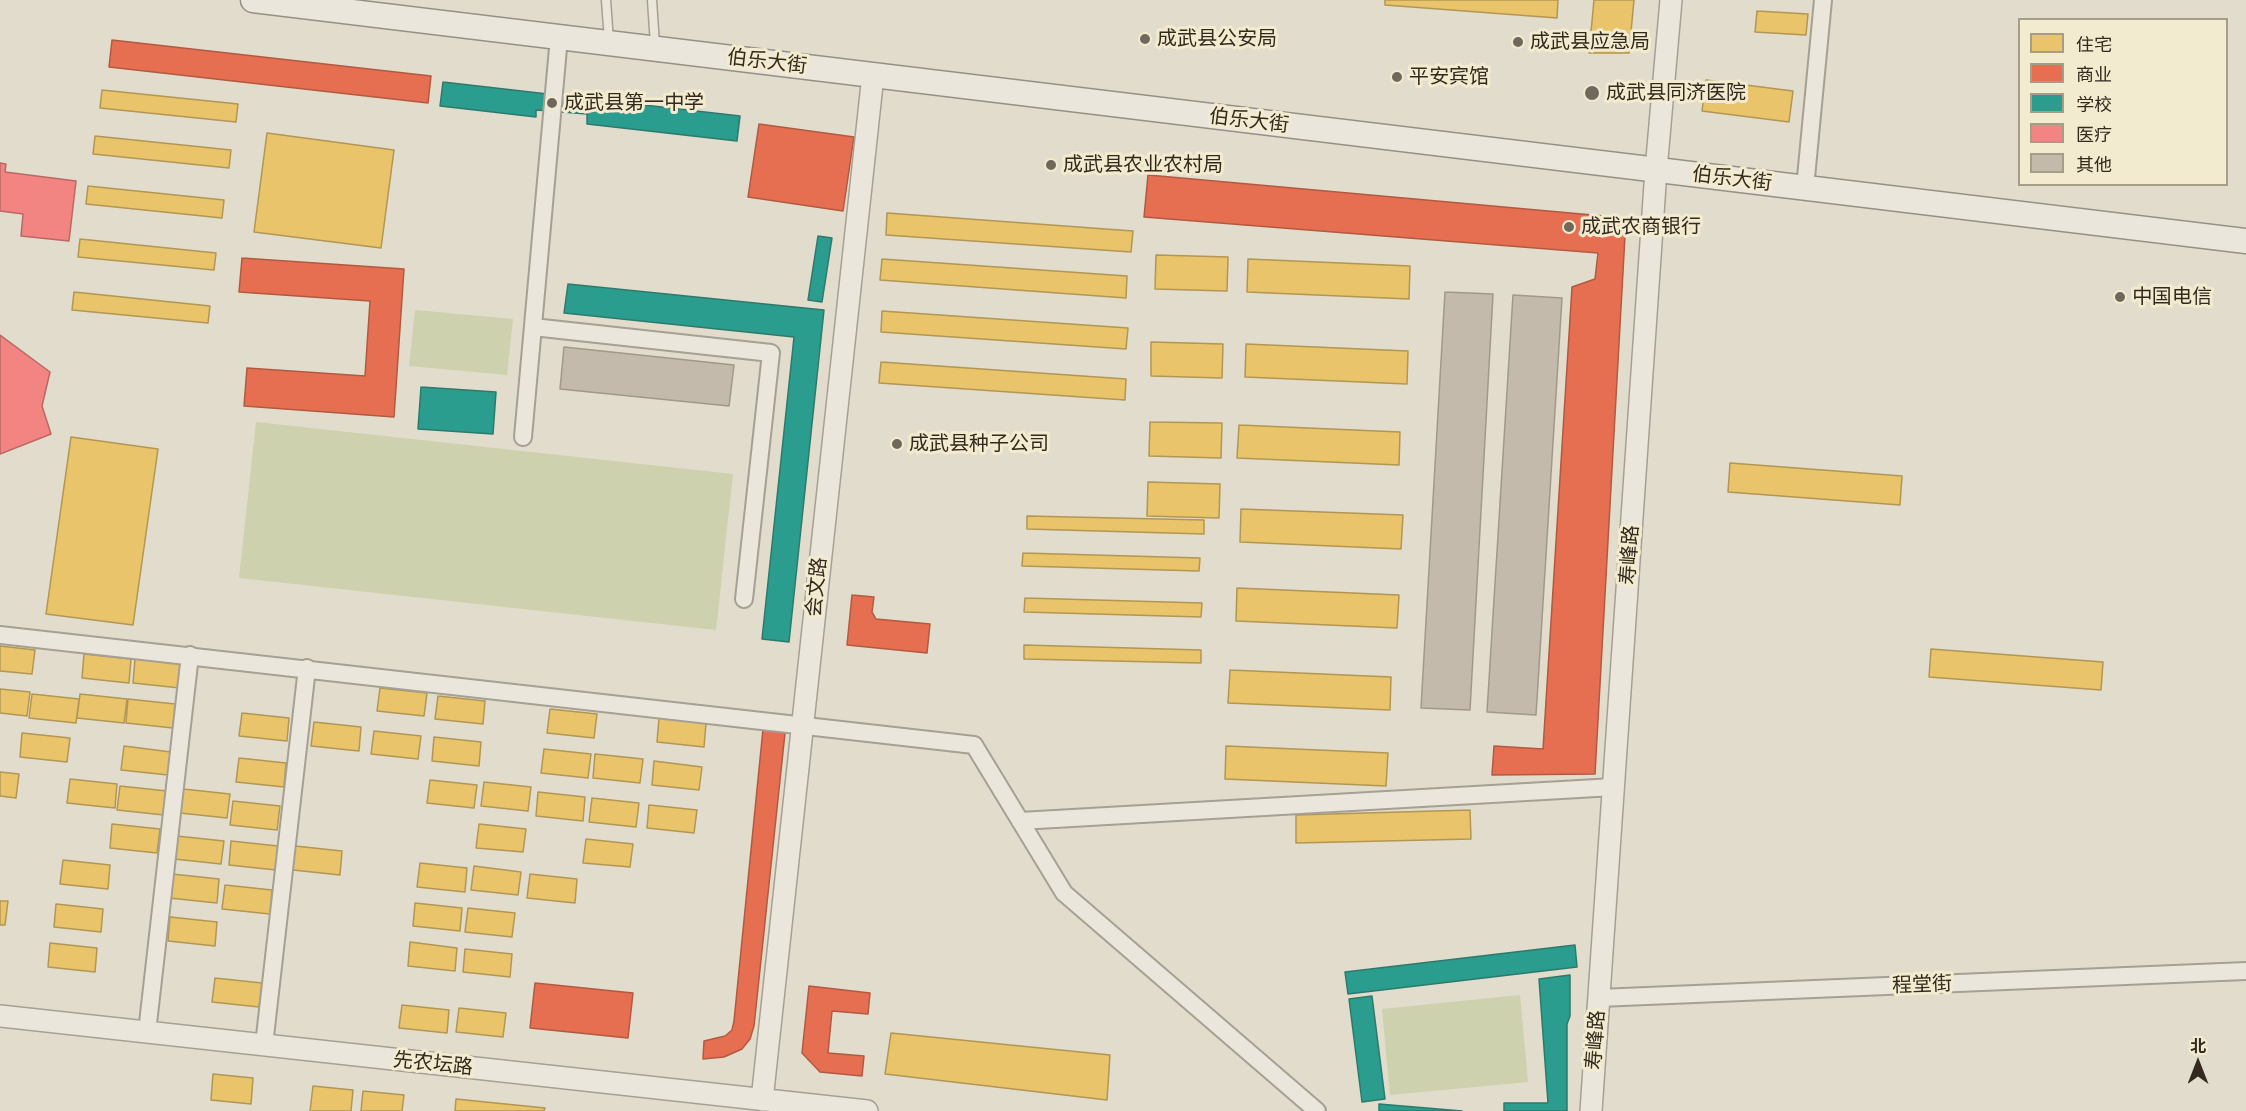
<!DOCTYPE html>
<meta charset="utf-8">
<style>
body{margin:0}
#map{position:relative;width:2246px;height:1111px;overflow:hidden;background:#e1dccb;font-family:Literata,"Noto Sans SC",serif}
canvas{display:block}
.legend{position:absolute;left:2018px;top:18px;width:210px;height:168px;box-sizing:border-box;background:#f3ebd0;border:2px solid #a69d88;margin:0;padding:8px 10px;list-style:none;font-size:18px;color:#33291d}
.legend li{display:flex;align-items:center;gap:12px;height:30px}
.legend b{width:30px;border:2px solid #a69d88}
.north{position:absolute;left:2168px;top:1033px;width:60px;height:60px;-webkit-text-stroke:4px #f3ebd0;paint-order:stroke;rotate:0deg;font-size:16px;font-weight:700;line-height:24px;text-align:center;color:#33291d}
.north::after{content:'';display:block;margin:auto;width:21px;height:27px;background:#33291d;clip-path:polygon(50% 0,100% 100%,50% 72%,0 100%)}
</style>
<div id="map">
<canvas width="2246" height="1111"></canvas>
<ul class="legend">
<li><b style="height:16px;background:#e9c46a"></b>住宅</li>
<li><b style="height:16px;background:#e76f51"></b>商业</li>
<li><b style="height:16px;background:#2a9d8f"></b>学校</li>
<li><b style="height:16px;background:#f28482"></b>医疗</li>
<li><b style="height:16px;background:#c4baac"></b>其他</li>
</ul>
<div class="north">北</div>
</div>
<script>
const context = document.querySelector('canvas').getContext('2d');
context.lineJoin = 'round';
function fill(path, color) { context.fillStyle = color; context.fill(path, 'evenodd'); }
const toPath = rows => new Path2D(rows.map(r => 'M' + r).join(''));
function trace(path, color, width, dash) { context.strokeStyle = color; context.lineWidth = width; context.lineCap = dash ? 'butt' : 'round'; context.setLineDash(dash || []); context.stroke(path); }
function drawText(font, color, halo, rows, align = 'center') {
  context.font = font + ' Literata,"Noto Sans SC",serif'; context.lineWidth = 6; context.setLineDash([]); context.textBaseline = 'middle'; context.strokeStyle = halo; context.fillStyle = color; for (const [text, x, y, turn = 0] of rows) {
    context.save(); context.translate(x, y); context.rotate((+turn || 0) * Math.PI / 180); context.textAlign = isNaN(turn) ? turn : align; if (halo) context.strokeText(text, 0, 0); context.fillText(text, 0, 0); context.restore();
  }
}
fill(toPath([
 [415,310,513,319,507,375,409,366],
 [256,422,733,474,716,630,239,578],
 [1520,995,1528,1082,1390,1095,1382,1009]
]), '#ced1ad');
const homes = toPath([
 [1385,0,1558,0,1557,18,1385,5,1385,0],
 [1594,0,1634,0,1629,53,1589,53,1594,0],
 [1757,11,1808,14,1806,35,1755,32,1757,11],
 [1706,80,1793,91,1789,122,1702,111,1706,80],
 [102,90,238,104,236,122,100,108,102,90],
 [267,133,394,150,381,248,254,232,267,133],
 [95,136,231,150,229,168,93,154,95,136],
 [88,186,224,200,222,218,86,204,88,186],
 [887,213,1133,231,1131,252,886,235,887,213],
 [80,239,216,253,214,270,78,257,80,239],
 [1156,255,1228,257,1227,291,1155,289,1156,255],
 [882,259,1127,276,1126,298,880,280,882,259],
 [1248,259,1410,266,1409,299,1247,292,1248,259],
 [74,292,210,306,208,323,72,310,74,292],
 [882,311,1128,328,1126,349,881,332,882,311],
 [1151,342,1223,344,1222,378,1151,376,1151,342],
 [1246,344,1408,351,1407,384,1245,377,1246,344],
 [881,362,1126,379,1125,400,879,383,881,362],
 [1150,422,1222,423,1221,458,1149,456,1150,422],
 [1239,425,1400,432,1399,465,1237,458,1239,425],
 [71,437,158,449,133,625,46,614,71,437],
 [1730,463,1902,476,1900,505,1728,492,1730,463],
 [1148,482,1220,484,1219,518,1147,516,1148,482],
 [1241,509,1403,515,1401,549,1240,542,1241,509],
 [1027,516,1204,520,1204,534,1027,529,1027,516],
 [1023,553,1200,558,1199,571,1022,566,1023,553],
 [1237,588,1399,595,1397,628,1236,621,1237,588],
 [1025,598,1202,603,1201,617,1024,612,1025,598],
 [1024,645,1201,650,1201,663,1024,659,1024,645],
 [0,646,35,650,32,674,0,671,0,646],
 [1931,649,2103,662,2101,690,1929,677,1931,649],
 [84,654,131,659,129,683,82,678,84,654],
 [135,659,182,664,180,688,133,683,135,659],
 [1230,670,1391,677,1390,710,1228,703,1230,670],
 [380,688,427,693,424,716,377,711,380,688],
 [0,689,30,692,27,716,0,713,0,689],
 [32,694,79,699,76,723,29,718,32,694],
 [80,694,127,699,124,723,77,718,80,694],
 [438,696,485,701,483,724,435,719,438,696],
 [128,699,175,704,173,728,126,723,128,699],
 [550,709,597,714,594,738,547,733,550,709],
 [242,713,289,718,287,741,239,736,242,713],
 [659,718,706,723,704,747,657,742,659,718],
 [314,722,361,727,359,751,311,746,314,722],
 [374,731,421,736,418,759,371,754,374,731],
 [22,733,70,738,67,762,20,757,22,733],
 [434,737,481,742,479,766,432,761,434,737],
 [124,746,171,752,168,775,121,770,124,746],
 [1226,746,1388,753,1386,786,1225,779,1226,746],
 [544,749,591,754,588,778,541,773,544,749],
 [595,754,643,759,640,783,593,778,595,754],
 [239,758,286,763,284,787,236,782,239,758],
 [654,761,702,767,699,790,652,785,654,761],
 [0,772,19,774,16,798,0,796,0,772],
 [70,779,117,784,115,808,67,803,70,779],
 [430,780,477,785,474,808,427,803,430,780],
 [484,782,531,787,528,811,481,806,484,782],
 [120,786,167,791,164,815,117,810,120,786],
 [183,789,230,794,227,818,180,813,183,789],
 [538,792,585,797,583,821,536,816,538,792],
 [592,798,639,803,636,827,589,822,592,798],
 [233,801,280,806,277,830,230,825,233,801],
 [649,805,697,810,694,833,647,828,649,805],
 [1470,810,1471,839,1296,843,1296,815,1470,810],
 [112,824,160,829,157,853,110,848,112,824],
 [479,824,526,829,523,852,476,848,479,824],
 [177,836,224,841,221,864,174,859,177,836],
 [586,839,633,844,630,867,583,863,586,839],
 [231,841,278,846,276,870,229,865,231,841],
 [295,846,342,851,340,875,293,870,295,846],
 [63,860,110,865,108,889,60,884,63,860],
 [420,863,467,868,465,892,417,887,420,863],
 [474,866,521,872,518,895,471,890,474,866],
 [172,874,219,879,217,903,169,898,172,874],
 [530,874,577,879,575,903,527,898,530,874],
 [225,885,272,890,270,914,222,909,225,885],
 [0,901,8,901,5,925,0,925,0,901],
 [415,903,462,908,460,931,413,926,415,903],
 [56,904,103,909,101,932,54,927,56,904],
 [468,908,515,913,512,937,465,932,468,908],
 [170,917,217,922,215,946,168,941,170,917],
 [410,942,457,948,455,971,408,966,410,942],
 [50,943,97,948,95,972,48,967,50,943],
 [465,949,512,954,510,977,463,972,465,949],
 [215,978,262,983,259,1007,212,1002,215,978],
 [402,1005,449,1010,447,1033,399,1028,402,1005],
 [459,1008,506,1013,503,1037,456,1032,459,1008],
 [891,1033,1110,1055,1107,1100,885,1074,891,1033],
 [213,1074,253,1078,251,1104,211,1100,213,1074],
 [313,1086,353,1090,351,1111,310,1111,313,1086],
 [363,1091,404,1095,402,1111,361,1111,363,1091],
 [456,1099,545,1108,544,1111,455,1111,456,1099]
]);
fill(homes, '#e9c46a');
trace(homes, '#b29653', 1.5);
const shops = toPath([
 [112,40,431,76,428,103,109,67,112,40],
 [759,124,854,137,843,211,748,197,759,124],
 [1148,175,1626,218,1595,774,1492,775,1494,746,1543,749,1572,287,1595,279,1598,253,1144,217,1148,175],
 [242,258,404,269,394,417,244,406,247,368,365,376,370,301,239,292,242,258],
 [852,595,874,597,872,612,876,619,930,624,927,653,847,645,852,595],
 [763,729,785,733,754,1026,750,1039,742,1049,724,1057,703,1059,704,1041,725,1036,732,1030,734,1021,763,729],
 [535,983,633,993,628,1038,530,1028,535,983],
 [809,986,870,993,868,1014,832,1011,828,1053,864,1056,862,1076,820,1072,802,1053,809,986]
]);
fill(shops, '#e76f51');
trace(shops, '#b15a41', 1.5);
const schools = toPath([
 [443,82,740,116,737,141,587,124,587,114,536,110,536,117,440,106,443,82],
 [818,236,832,238,822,302,808,300,818,236],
 [568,284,824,310,789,642,762,639,794,337,564,313,568,284],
 [421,387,496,392,493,434,418,429,421,387],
 [1575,945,1577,967,1348,994,1345,972,1575,945],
 [1570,975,1570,1016,1567,1024,1567,1111,1504,1111,1504,1103,1548,1103,1539,979,1570,975],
 [1372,996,1385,1099,1362,1102,1349,999,1372,996],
 [1379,1104,1462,1111,1379,1111,1379,1104]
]);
fill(schools, '#2a9d8f');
trace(schools, '#2d7a6d', 1.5);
const health = toPath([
 [0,163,6,164,5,172,76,181,69,241,21,236,23,214,0,211,0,163],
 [0,335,50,372,42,406,51,434,0,454,0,335]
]);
fill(health, '#f28482');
trace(health, '#b96964', 1.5);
const building = toPath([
 [1445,292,1493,294,1470,710,1421,708,1445,292],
 [1513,295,1562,298,1536,715,1487,712,1513,295],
 [564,347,734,365,729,406,560,389,564,347]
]);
fill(building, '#c4baac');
trace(building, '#a1988b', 1.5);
const service = toPath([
 [606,0,609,41],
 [652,0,655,45]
]);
const minor = toPath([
 [1805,188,1823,0],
 [533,327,771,353,744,599],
 [523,437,559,37],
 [0,635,974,745,1064,893,1317,1111],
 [1020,821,1614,787],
 [1599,998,2246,971],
 [147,1032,190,655],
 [264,1045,307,668]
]);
const tertiary = toPath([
 [0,1016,867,1111],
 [762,1100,873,75],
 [1591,1111,1656,170,1671,0]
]);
const secondary = toPath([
 [253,0,2246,241]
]);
trace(service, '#a6a094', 11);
trace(minor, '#a6a094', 20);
trace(tertiary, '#a6a094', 24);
trace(secondary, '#969084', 27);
trace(service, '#eae6db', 8);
trace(minor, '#eae6db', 16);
trace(tertiary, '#eae6db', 21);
trace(secondary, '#eae6db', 24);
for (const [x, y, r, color] of [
 [1145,39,6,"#70685a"],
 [1518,42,6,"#70685a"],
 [1397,77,6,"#70685a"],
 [1592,93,8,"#70685a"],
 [552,103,6,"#70685a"],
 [1051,165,6,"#70685a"],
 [1569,227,6,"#70685a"],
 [2120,297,6,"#70685a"],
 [897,444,6,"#70685a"]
]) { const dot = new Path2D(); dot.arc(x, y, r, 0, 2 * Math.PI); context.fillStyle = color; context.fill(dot); trace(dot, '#f3ebd0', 2); }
drawText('20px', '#33291d', '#f3ebd0', [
 ["成武县公安局",1157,39],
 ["成武县应急局",1530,42],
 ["平安宾馆",1409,77],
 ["成武县同济医院",1606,93],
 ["成武县第一中学",564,103],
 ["成武县农业农村局",1063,165],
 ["成武农商银行",1581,227],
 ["中国电信",2132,297],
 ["成武县种子公司",909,444]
], 'left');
drawText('20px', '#33291d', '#f3ebd0', [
 ["伯乐大街",767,62,7],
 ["伯乐大街",1249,121,7],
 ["伯乐大街",1732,179,7],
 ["寿峰路",1630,555,-86],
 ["会文路",817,587,-84],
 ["程堂街",1922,985,-2],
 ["寿峰路",1596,1040,-86],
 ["先农坛路",433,1064,6]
]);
</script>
